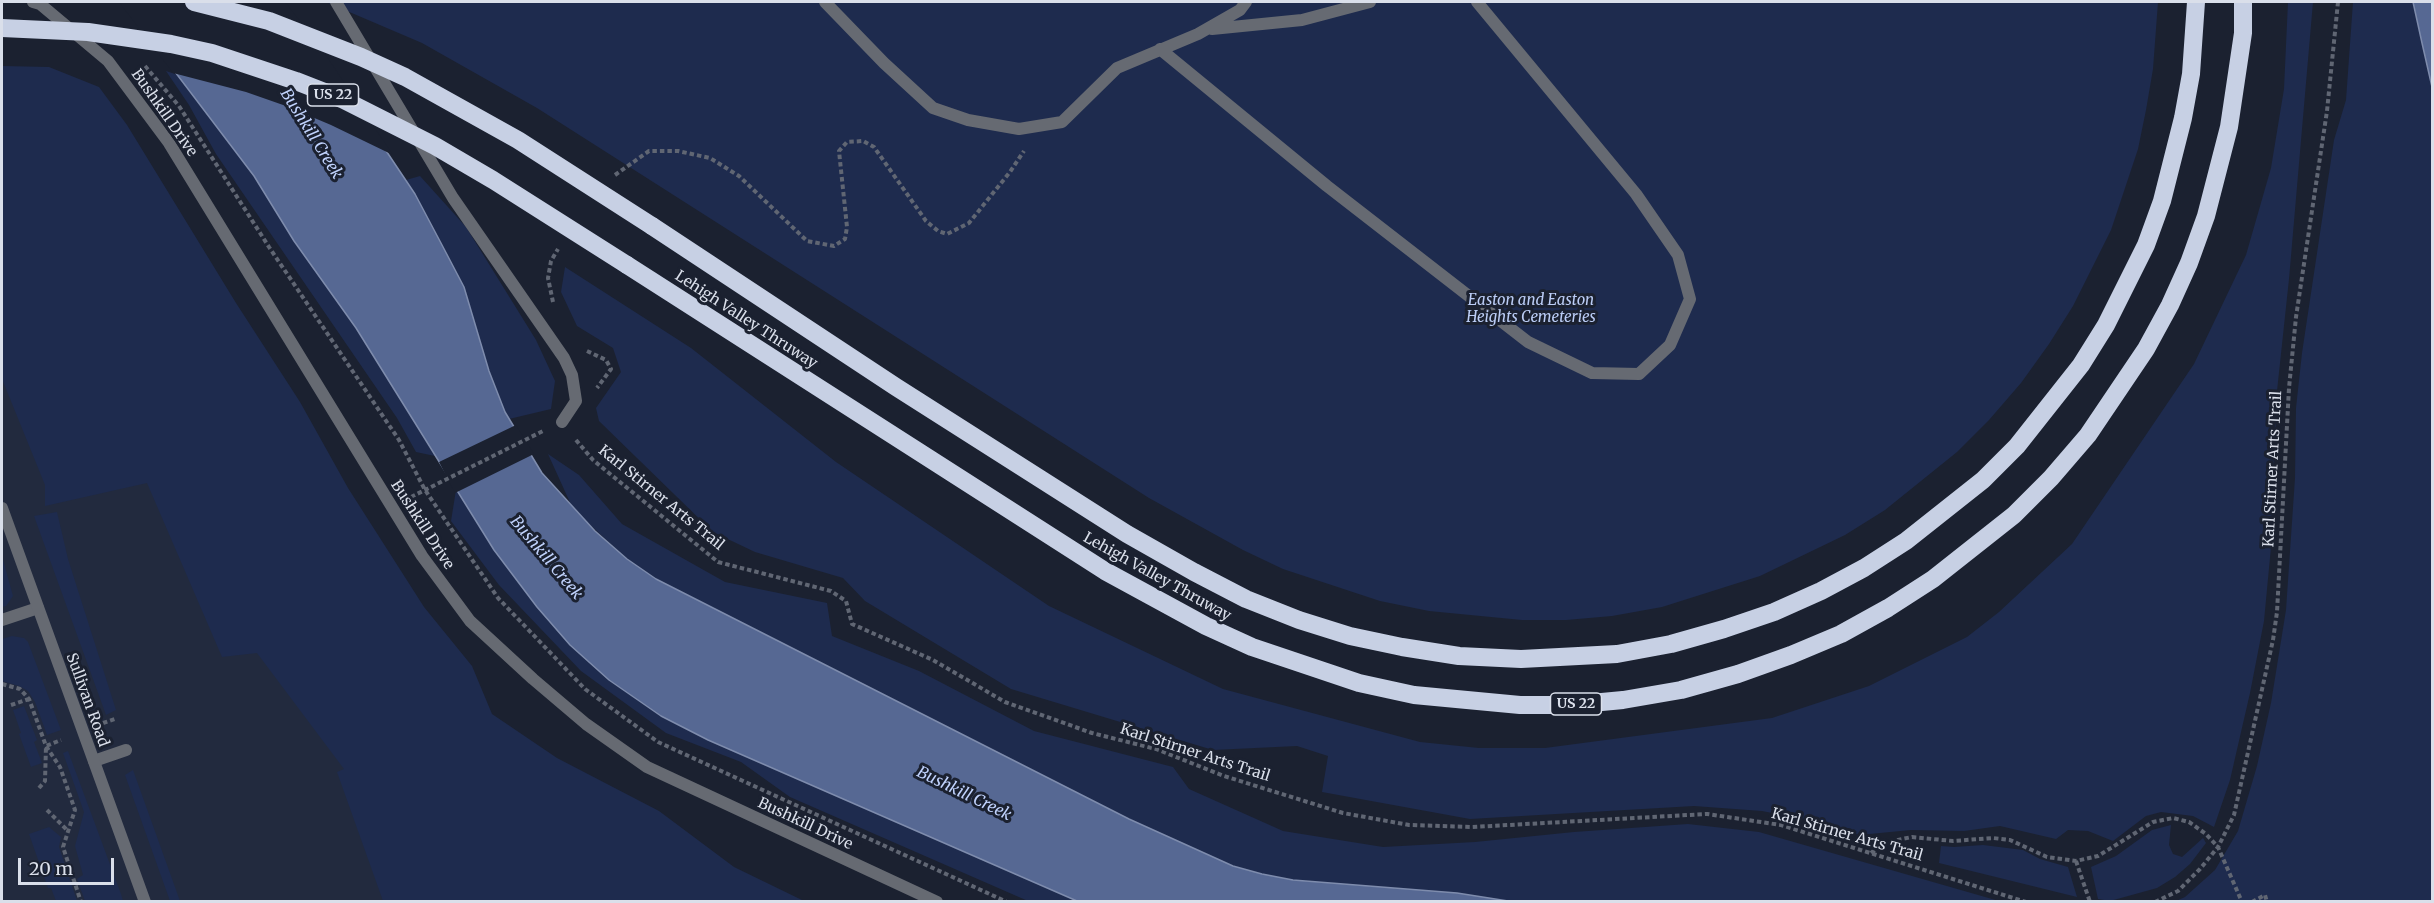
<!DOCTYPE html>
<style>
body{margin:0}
#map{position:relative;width:2434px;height:903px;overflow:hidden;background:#1b2130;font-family:Merriweather,serif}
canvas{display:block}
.frame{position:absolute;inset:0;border:3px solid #dadfea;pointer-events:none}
.scale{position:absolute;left:18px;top:858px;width:96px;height:27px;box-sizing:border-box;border:3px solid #dadfea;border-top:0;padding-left:8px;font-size:18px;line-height:21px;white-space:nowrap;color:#dadfea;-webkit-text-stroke:4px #1b2130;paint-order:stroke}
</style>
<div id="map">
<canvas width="2434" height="903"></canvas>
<div class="frame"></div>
<div class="scale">20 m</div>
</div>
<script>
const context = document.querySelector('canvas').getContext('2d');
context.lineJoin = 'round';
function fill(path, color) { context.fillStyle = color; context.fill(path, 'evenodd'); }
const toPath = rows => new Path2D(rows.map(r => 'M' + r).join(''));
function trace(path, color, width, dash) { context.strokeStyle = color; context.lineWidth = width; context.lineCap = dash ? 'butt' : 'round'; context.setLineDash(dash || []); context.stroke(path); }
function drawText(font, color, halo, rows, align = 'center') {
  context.font = font + ' Merriweather,serif'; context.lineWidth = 6; context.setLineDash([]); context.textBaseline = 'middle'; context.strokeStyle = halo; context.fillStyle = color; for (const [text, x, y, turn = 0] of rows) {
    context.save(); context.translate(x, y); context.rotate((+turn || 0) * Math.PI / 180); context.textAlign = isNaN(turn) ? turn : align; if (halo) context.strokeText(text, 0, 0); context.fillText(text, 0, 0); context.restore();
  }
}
fill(toPath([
 [2,82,483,732,751,901,2,902]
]), '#222a3e');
fill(toPath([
 [326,2,2158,2,2153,69,2146,110,2138,149,2111,230,2073,306,2049,344,2021,383,1989,420,1957,452,1885,510,1845,535,1760,576,1662,607,1612,616,1566,620,1522,620,1429,611,1380,601,1283,569,1243,550,1149,498,537,108,422,43],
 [2288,2,2313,2,2289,279,2277,391,2271,547,2264,621,2250,693,2230,780,2214,827,2193,816,2161,812,2146,816,2113,841,2088,831,2068,830,2056,839,2000,826,1964,831,1911,830,1859,835,1818,822,1762,811,1694,806,1470,819,1322,792,1328,756,1297,746,1213,750,1011,689,865,601,843,578,755,552,713,532,599,421,596,408,621,372,613,348,577,326,561,292,565,267,691,348,836,462,1049,606,1223,689,1420,742,1479,748,1545,748,1772,718,1869,686,1967,637,1999,612,2072,544,2194,364,2246,255,2271,168,2284,89],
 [2353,2,2413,2,2432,87,2432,901,2174,902,2185,897,2215,870,2238,831,2257,766,2271,703,2286,610,2295,478,2296,408,2302,353,2334,140,2346,100],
 [2,66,49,67,99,87,127,125,236,303,300,402,348,488,424,607,472,666,492,714,557,758,659,811,734,867,804,901,383,901,337,772,344,769,257,653,222,657,147,483,45,506,45,485,2,379],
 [166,71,178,75,254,176,294,241,356,328,435,456,416,452,397,418,216,154,189,105],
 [420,176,466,227,536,340,555,381,551,409,509,419,505,412,489,371,464,287,406,180],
 [548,454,579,475,622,524,725,582,827,603,832,636,919,671,1034,731,1173,767,1189,789,1283,831,1383,847,1475,842,1574,832,1688,824,1759,832,1999,901,1508,901,1457,893,1293,880,1262,874,1233,866,1129,819,656,579,627,559,573,509],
 [456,490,494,550,570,645,609,680,661,716,708,740,1077,901,1028,901,790,797,741,762,666,733,581,671,499,585,451,521],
 [57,512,68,559,116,710,106,715,34,516],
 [2,556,13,596,6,606,2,607],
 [12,636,24,638,28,642,61,730,47,735,35,702,28,691,19,686,2,681,2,639],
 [24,706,37,740,34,742,42,763,31,767,19,734,21,733,13,710],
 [68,751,121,894,123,901,85,901,77,879,83,875,75,846,84,812,63,753],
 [133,770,180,901,170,901,125,775],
 [2171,825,2169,845,2173,854,2182,857,2203,838,2206,843,2190,864,2175,877,2157,888,2110,901,2098,899,2091,867,2116,856,2152,830],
 [49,827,61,837,59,847,77,901,56,901,51,888,48,888,29,834],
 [1983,845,2023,850,2040,859,2068,867,2077,897,1939,863,1941,846,1954,847]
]), '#1e2b4e');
const water = toPath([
 [122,2,316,46,415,194,442,245,464,287,489,371,505,412,542,473,595,531,627,559,656,579,1129,819,1233,866,1262,874,1293,880,1457,893,1508,901,1077,901,708,740,661,716,609,680,570,645,537,607,494,550,356,328,294,241,254,176,122,2],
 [2413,2,2432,2,2432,87,2422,43,2413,2]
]);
fill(water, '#566893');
trace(water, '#7e8cad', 1.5);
fill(toPath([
 [119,2,285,2,319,45,393,155,331,125,286,106,246,92,173,73],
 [516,425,534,454,455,493,439,462]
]), '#1b2130');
trace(toPath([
 [145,66,179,106,269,247,399,440,425,490,498,598,585,689,658,742,1007,902],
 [615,175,649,151,678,151,710,158,739,176,807,241,834,246,845,239,847,227,839,151,847,142,863,141,874,147,926,221,938,231,947,234,969,223,1010,172,1024,151],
 [553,302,548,278,551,261,558,249],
 [587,351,606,360,611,369,597,388],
 [576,440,593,460,718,562,831,591,846,601,852,624,933,660,1005,702,1092,733,1156,749,1224,776,1343,813,1409,825,1472,827,1707,814,1781,825,2026,902],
 [411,497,543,431],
 [2,684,20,689,29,699,46,746,60,767,75,810,63,847,81,902],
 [11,705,29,699],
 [103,723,115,719],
 [39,788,45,781,46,746,61,740],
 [47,810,68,831],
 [1871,853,1883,843,1912,837,1953,841,1993,838,2010,840,2047,857,2076,861,2098,856,2153,822,2173,818,2189,822,2206,834,2218,847,2242,902],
 [2076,861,2090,902],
 [2155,902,2178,891,2200,869,2218,847,2234,815,2273,640,2277,612,2289,388,2296,317,2327,111,2338,2],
 [2252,902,2265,895,2267,902]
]), '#606673', 4, [4.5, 3]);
trace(toPath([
 [336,2,453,198,564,358,572,375,576,401,562,422],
 [825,2,884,63,933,108,968,120,1019,129,1062,122,1117,68,1198,34,1240,10,1246,2],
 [1212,29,1302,20,1370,2],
 [1160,49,1327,186,1528,342,1592,373,1639,374,1670,345,1690,299,1678,255,1636,194,1477,2],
 [2,620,38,608],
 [94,761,126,750]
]), '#666a72', 12);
trace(toPath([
 [2,508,145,902]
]), '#666a72', 12);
trace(toPath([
 [33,2,40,4,108,61,169,143,422,556,470,621,533,679,586,724,647,767,937,902]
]), '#666a72', 12);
trace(toPath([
 [652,226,896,387,1127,534,1194,572,1246,599,1299,620,1350,636,1402,647,1459,656,1521,659,1617,654,1671,644,1724,629,1774,612,1821,591,1864,568,1906,541,1983,480,2017,446,2081,365,2106,325,2146,245,2162,201,2183,118,2191,74,2196,2],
 [627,265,1105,571,1206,626,1252,647,1359,683,1414,695,1520,705,1570,705,1623,700,1681,690,1738,674,1791,655,1841,634,1888,608,1933,579,2014,515,2051,478,2088,435,2146,349,2170,305,2189,263,2206,216,2229,127,2243,33,2243,2]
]), '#c7d0e4', 18);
trace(toPath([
 [194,2,269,21,361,57,405,77,518,140,652,226],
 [2,28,88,32,171,44,212,53,296,81,342,99,435,146,493,180,627,265]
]), '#c7d0e4', 18);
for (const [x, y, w] of [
 [333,95,51],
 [1576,704,51]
]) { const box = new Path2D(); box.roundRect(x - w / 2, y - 11, w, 22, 4.5); context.fillStyle = '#1b2130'; context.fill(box); trace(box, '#dadfea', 1.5); }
drawText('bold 14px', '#dadfea', null, [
 ["US 22",333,95],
 ["US 22",1576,704]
]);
drawText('15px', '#dadfea', '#1b2130', [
 ["Bushkill Drive",164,113,55],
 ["Lehigh Valley Thruway",746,320,33],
 ["Karl Stirner Arts Trail",2273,469,-87],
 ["Karl Stirner Arts Trail",661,498,39],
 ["Bushkill Drive",422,525,57],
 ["Lehigh Valley Thruway",1157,577,29],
 ["Sullivan Road",87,700,70],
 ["Karl Stirner Arts Trail",1195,753,18],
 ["Bushkill Drive",805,824,25],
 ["Karl Stirner Arts Trail",1847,835,16]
]);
drawText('italic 15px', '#bbcdf6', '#1b2130', [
 ["Easton and Easton",1531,301],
 ["Heights Cemeteries",1531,318]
]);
drawText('italic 16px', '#c0d2fc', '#1b2130', [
 ["Bushkill Creek",311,134,58],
 ["Bushkill Creek",546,558,50],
 ["Bushkill Creek",964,794,26]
]);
</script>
